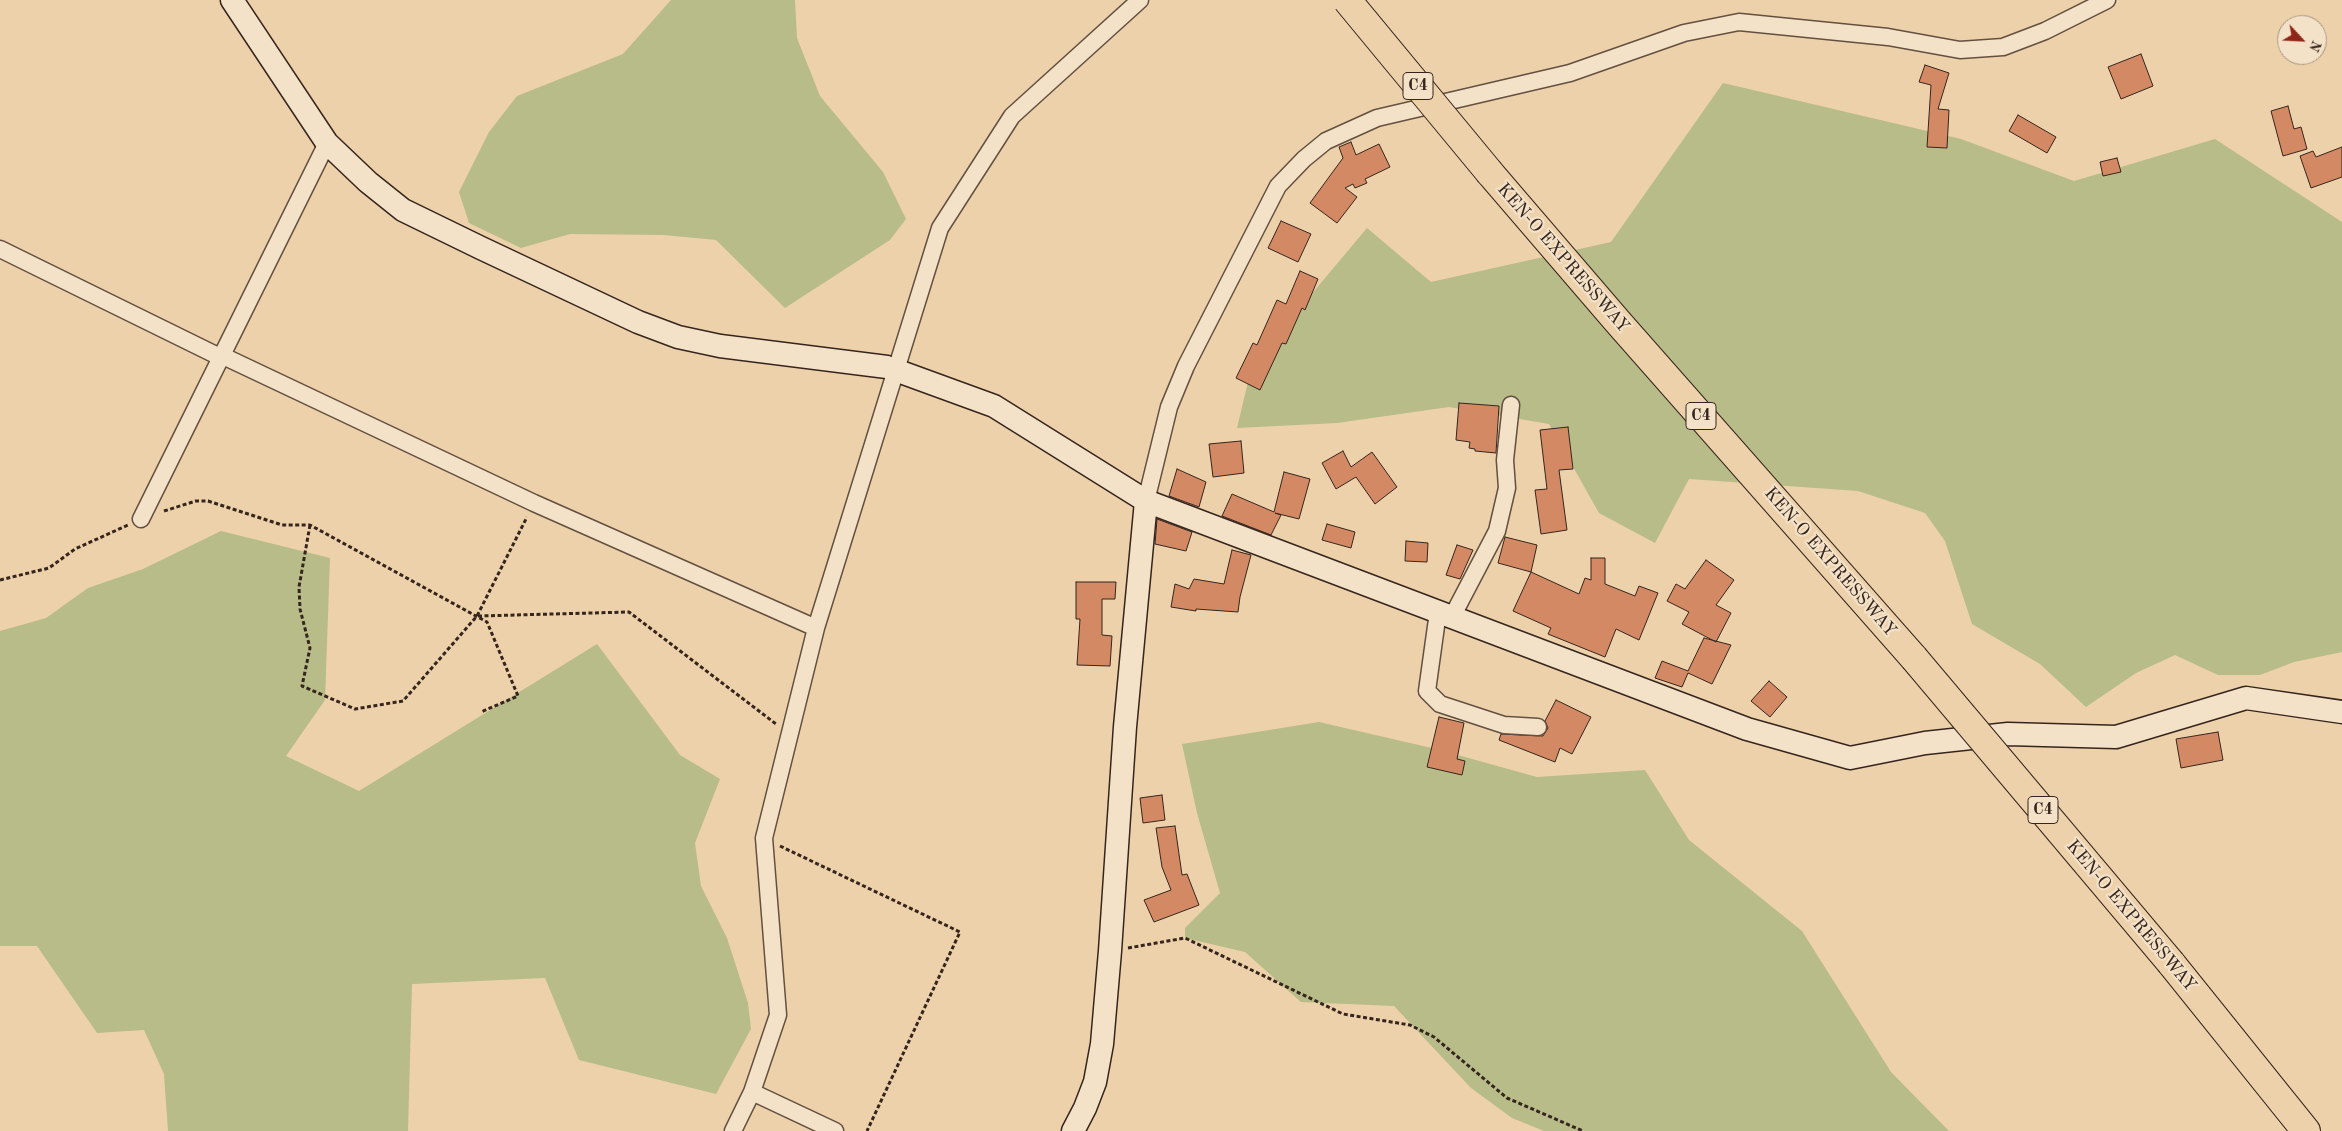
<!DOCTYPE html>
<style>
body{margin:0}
#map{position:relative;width:2342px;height:1131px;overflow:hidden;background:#edd1aa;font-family:"Old Standard TT",serif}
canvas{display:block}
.north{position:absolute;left:2277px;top:15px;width:50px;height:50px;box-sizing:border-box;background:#f3e1c8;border:1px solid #a79684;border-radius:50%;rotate:115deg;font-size:14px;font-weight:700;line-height:20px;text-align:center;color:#35251d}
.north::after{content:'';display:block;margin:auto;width:18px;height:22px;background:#8f2418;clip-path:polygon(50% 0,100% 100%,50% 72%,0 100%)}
</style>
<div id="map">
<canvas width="2342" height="1131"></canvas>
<div class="north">N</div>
</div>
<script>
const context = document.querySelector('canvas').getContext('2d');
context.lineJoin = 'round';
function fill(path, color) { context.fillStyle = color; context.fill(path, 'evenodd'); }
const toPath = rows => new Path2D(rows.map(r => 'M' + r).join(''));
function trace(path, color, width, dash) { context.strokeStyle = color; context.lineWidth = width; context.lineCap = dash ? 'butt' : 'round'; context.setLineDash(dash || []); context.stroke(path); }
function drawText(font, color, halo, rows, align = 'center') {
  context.font = font + ' "Old Standard TT",serif'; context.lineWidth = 4.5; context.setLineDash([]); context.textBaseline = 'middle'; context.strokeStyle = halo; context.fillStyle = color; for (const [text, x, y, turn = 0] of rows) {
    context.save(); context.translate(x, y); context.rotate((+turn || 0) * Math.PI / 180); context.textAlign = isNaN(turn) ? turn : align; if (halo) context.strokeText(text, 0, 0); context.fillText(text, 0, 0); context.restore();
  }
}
fill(toPath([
 [671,0,795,0,797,38,820,96,883,172,906,219,890,240,785,308,716,240,664,235,570,234,521,248,469,223,459,192,489,132,517,96,623,54],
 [1723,83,1961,139,2074,181,2215,139,2342,222,2342,652,2294,662,2260,675,2218,675,2175,655,2136,673,2086,707,2040,664,1972,624,1945,541,1925,513,1858,491,1689,479,1655,543,1599,513,1549,424,1449,407,1337,423,1237,428,1252,365,1367,228,1431,282,1611,242],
 [221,531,330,558,325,700,286,756,359,791,597,644,680,755,720,779,695,843,701,886,727,938,748,1003,751,1029,716,1094,579,1060,545,978,412,984,408,1131,168,1131,164,1074,144,1030,97,1033,37,946,0,946,0,631,46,618,88,588,143,569],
 [1319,722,1436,749,1537,777,1645,770,1689,840,1802,931,1891,1072,1949,1131,1544,1131,1512,1118,1471,1088,1394,1006,1301,1002,1245,952,1185,938,1185,928,1220,893,1197,813,1182,744]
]), '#b7bc89');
const building = toPath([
 [2141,54,2153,86,2121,99,2108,67,2141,54],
 [1925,65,1949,73,1938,109,1949,110,1947,148,1927,147,1931,85,1919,82,1925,65],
 [2288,106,2294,129,2301,127,2307,149,2283,156,2271,111,2288,106],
 [2018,115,2056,137,2047,153,2009,131,2018,115],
 [1351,142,1356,155,1379,144,1390,167,1365,179,1367,183,1355,188,1353,184,1345,188,1357,197,1337,223,1310,203,1343,158,1339,147,1351,142],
 [2342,147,2342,177,2311,188,2300,156,2313,151,2316,157,2342,147],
 [2117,158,2121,172,2103,176,2100,162,2117,158],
 [1281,221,1311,234,1298,262,1268,248,1281,221],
 [1300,271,1318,279,1305,310,1302,308,1286,344,1282,343,1260,390,1236,378,1253,343,1257,345,1277,300,1286,304,1300,271],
 [1459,403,1499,406,1496,453,1475,451,1475,449,1469,448,1470,442,1456,440,1459,403],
 [1568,427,1573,469,1559,470,1567,530,1541,534,1535,490,1547,489,1540,430,1568,427],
 [1241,441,1244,473,1213,477,1209,444,1241,441],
 [1343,451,1351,467,1372,452,1397,487,1375,504,1356,477,1336,489,1322,463,1343,451],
 [1177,469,1206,482,1199,507,1169,496,1177,469],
 [1284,472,1310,479,1299,519,1275,513,1281,515,1271,535,1222,516,1232,494,1274,512,1284,472],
 [1157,519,1192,532,1186,551,1155,544,1157,519],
 [1327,524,1355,532,1351,548,1322,540,1327,524],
 [1505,537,1537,545,1531,572,1498,563,1505,537],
 [1406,541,1428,543,1427,562,1405,561,1406,541],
 [1457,545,1473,550,1460,579,1446,575,1457,545],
 [1232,550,1251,555,1240,597,1238,612,1196,609,1196,611,1171,607,1175,584,1189,589,1194,579,1224,584,1232,550],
 [1591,558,1605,558,1605,584,1635,596,1639,586,1658,593,1639,640,1616,629,1605,657,1548,634,1551,628,1513,611,1531,572,1579,594,1585,578,1591,580,1591,558],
 [1706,560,1734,580,1716,605,1731,613,1716,642,1682,624,1689,612,1667,601,1676,584,1685,589,1706,560],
 [1076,582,1116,582,1115,599,1102,599,1102,635,1112,636,1110,666,1077,665,1080,619,1076,619,1076,582],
 [1704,638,1731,645,1712,684,1688,673,1682,687,1655,678,1662,661,1688,671,1704,638],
 [1769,681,1787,697,1770,717,1751,701,1769,681],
 [1556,700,1591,717,1572,754,1560,748,1555,762,1499,740,1501,734,1543,736,1548,728,1545,721,1556,700],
 [1439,717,1464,723,1457,759,1465,761,1462,775,1427,767,1439,717],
 [2218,732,2223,760,2181,768,2176,739,2218,732],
 [1162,795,1165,820,1143,823,1140,798,1162,795],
 [1175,826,1182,875,1187,874,1199,905,1154,922,1144,900,1171,890,1162,867,1156,828,1175,826]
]);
fill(building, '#d48965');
trace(building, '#35251d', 1);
const street = toPath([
 [0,249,222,358],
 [223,356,534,503,816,628],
 [1146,501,1169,407,1186,366,1278,186,1304,159,1326,141,1377,118,1570,73,1684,33,1739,22,1888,37,1960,50,2003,47,2045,31,2107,0],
 [141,519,327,143],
 [1438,612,1427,691,1440,704,1504,725,1538,727],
 [1452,617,1497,531,1507,488,1505,460,1511,405],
 [752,1092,835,1131],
 [733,1131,752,1092,778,1015,764,838,816,628,940,228,1012,116,1140,0]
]);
const secondary = toPath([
 [232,0,327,143,368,182,403,210,481,248,638,322,678,337,720,346,887,367,994,406,1146,501,1747,729,1850,758,1925,743,2008,734,2116,737,2246,698,2342,712],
 [1073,1131,1085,1108,1095,1082,1102,1044,1110,951,1125,727,1146,501]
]);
const highway = toPath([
 [1490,173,1618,322,1914,658],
 [2171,963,2306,1131]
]);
trace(street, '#635040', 19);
trace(secondary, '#35251d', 25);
trace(highway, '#35251d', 30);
trace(toPath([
 [164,511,196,501,208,501,282,525,310,525,487,622,518,696,481,712],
 [310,525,299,587,300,609,310,648,302,686,355,709,403,701,477,616,527,517],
 [0,580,49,568,75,549,128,525],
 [478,616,629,612,776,724],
 [780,846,960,932,867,1131],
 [1128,948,1185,938,1343,1014,1410,1025,1434,1037,1507,1098,1583,1131]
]), '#35251d', 3, [4, 2.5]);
trace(street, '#f3e1c8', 16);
trace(secondary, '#f3e1c8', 22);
trace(highway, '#edd1aa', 28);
const highwayBridge = toPath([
 [1347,0,1490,173],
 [1914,658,2171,963]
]);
trace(highwayBridge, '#35251d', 30, []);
trace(highwayBridge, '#edd1aa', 28);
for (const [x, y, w] of [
 [1418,86,30],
 [1701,416,30],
 [2043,810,30]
]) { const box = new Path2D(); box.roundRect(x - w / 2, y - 13.5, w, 27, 4); context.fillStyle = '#f3e1c8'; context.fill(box); trace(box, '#35251d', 1); }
drawText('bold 16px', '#35251d', null, [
 ["C4",1418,86],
 ["C4",1701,416],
 ["C4",2043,810]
]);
drawText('18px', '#35251d', '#f3e1c8', [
 ["KEN-O EXPRESSWAY",1563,258,49],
 ["KEN-O EXPRESSWAY",1830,562,49],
 ["KEN-O EXPRESSWAY",2131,916,50]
]);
</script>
